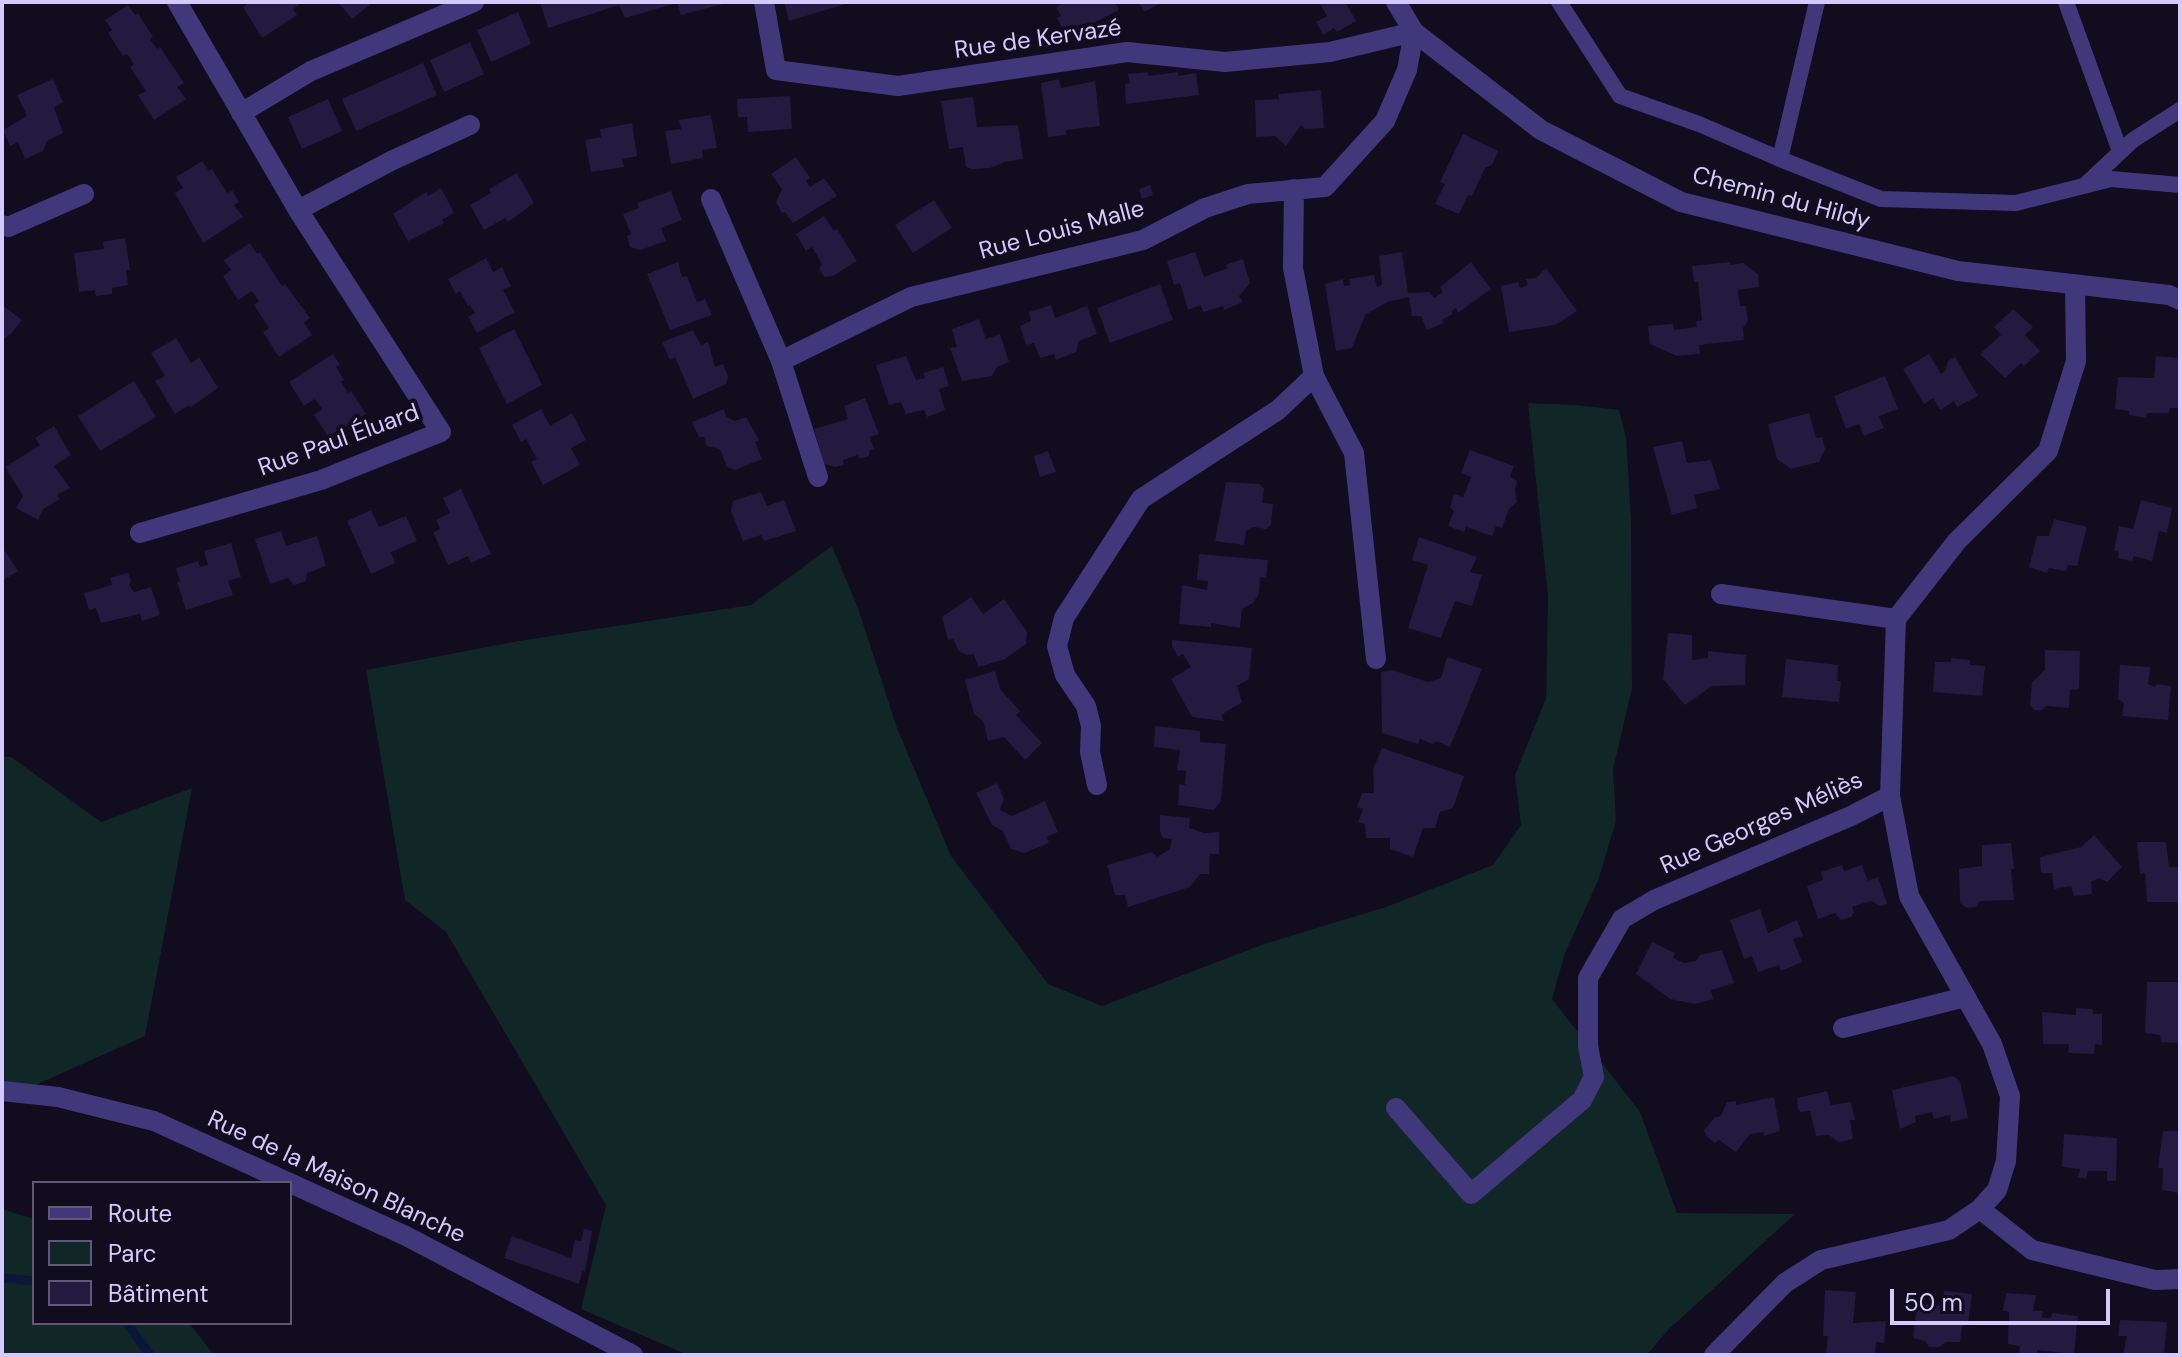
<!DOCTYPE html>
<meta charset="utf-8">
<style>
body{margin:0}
#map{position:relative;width:2182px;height:1357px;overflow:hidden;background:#110c1e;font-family:"DM Sans",sans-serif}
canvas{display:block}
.frame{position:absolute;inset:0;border:4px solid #d5cafe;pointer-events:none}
.legend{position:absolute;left:32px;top:1181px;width:260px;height:144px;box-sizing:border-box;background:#110c1e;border:2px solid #5f5878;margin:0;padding:10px 14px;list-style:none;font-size:24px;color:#d5cafe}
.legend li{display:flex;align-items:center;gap:16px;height:40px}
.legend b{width:40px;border:2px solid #5f5878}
.scale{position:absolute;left:1890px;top:1289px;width:220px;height:36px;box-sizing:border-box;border:4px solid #d5cafe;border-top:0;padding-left:10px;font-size:24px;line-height:28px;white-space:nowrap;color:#d5cafe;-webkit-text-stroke:6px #110c1e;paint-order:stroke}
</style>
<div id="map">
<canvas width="2182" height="1357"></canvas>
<div class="frame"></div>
<ul class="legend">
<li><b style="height:10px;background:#41387c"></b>Route</li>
<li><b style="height:22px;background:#102627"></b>Parc</li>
<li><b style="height:22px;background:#24193e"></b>Bâtiment</li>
</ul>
<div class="scale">50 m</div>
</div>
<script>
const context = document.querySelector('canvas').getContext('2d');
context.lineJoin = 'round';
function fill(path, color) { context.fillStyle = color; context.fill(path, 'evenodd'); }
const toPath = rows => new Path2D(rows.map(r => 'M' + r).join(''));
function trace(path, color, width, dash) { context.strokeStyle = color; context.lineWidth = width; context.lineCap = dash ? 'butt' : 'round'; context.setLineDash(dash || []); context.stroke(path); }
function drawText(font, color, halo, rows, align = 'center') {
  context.font = font + ' "DM Sans",sans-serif'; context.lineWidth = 8; context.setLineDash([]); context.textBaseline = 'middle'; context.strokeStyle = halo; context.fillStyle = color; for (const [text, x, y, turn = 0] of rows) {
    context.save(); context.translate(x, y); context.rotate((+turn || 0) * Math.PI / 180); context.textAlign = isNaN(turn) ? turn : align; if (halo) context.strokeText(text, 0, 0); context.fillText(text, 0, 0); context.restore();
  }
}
fill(toPath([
 [1528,403,1576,405,1619,410,1626,437,1631,518,1632,689,1613,769,1616,821,1598,881,1565,953,1552,999,1640,1112,1677,1213,1795,1214,1667,1331,1647,1355,688,1355,581,1309,606,1205,446,932,405,900,366,670,519,641,751,605,832,546,858,608,897,728,951,856,1048,984,1102,1006,1264,944,1386,907,1493,865,1521,825,1515,775,1546,698,1548,596],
 [2,757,11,757,101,822,192,788,145,1036,2,1100],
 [2,1209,34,1219,34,1323,189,1323,214,1355,2,1355]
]), '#102627');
trace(toPath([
 [2,1278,34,1281],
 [127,1323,150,1355]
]), '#0a1739', 9);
fill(toPath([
 [251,2,303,2,293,9,297,15,262,38,243,7],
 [338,2,373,2,352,19],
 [540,2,727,2,727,3,681,15,677,3,625,18,619,5,548,28],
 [784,2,848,2,849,3,789,21],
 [1065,2,1115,2,1119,10,1084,28,1065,33,1057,18,1061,16,1056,7],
 [1139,2,1163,2,1144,12],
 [1319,2,1345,2,1356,21,1337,32,1334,28,1323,35,1316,22,1327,16],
 [128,5,135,15,138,13,153,37,150,39,157,49,160,47,184,83,177,87,186,99,154,120,138,95,146,91,130,67,134,64,127,54,123,56,108,33,112,30,105,20],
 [518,12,531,44,491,62,477,30],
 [470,42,484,74,444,92,430,60],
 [423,63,437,95,356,131,342,99],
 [1148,72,1148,76,1178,72,1178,76,1196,73,1199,95,1126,104,1125,84,1130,83,1128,74],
 [53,79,63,102,54,107,63,133,47,141,43,151,25,159,18,142,10,146,3,130,27,116,17,95],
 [1059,79,1061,88,1095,81,1100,126,1066,130,1066,135,1048,137,1041,83],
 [1321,90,1324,128,1305,129,1301,125,1286,146,1275,136,1256,137,1255,100,1279,99,1278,94],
 [790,96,792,129,748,132,747,117,738,117,737,99],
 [973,97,977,127,1018,125,1023,159,1005,162,990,168,972,169,966,167,963,147,949,149,941,101],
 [328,99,342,131,302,149,288,117],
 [711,115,717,148,702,150,703,158,671,164,665,131,681,129,679,120],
 [632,123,637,156,622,159,624,167,591,172,585,140,601,137,600,129],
 [1463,134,1498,151,1492,165,1485,168,1472,196,1468,195,1459,214,1435,204,1445,184,1440,182],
 [796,157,810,178,806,181,810,187,824,178,837,196,793,223,785,212,782,213,776,202,782,189,771,174],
 [202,161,209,171,212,169,227,193,232,190,239,202,234,205,243,217,203,243,175,193,183,188,176,177],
 [517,173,534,203,508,222,505,218,484,230,470,205,491,193,489,189],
 [1150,185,1153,195,1142,199,1139,189],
 [441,188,454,213,442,220,444,223,408,241,393,214,426,192,428,196],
 [671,191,682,220,661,228,666,241,640,250,630,247,627,236,631,234,623,214,639,208,637,203],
 [934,200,952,228,913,253,895,225],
 [824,216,834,231,837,229,857,261,833,276,824,277,819,268,822,264,812,247,806,251,796,234],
 [125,238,130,270,126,270,128,285,112,288,112,294,96,296,95,290,79,292,74,253,104,249,103,242],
 [250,243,257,254,260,252,282,286,285,284,310,318,304,323,312,335,279,357,263,332,269,328,254,305,259,301,252,291,238,300,223,276,231,270,224,260],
 [1195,252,1204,277,1228,268,1225,265,1243,259,1250,283,1239,296,1243,302,1224,310,1223,306,1203,312,1201,305,1188,310,1180,283,1174,285,1167,261],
 [1402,252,1408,293,1430,292,1434,298,1443,292,1440,287,1471,262,1491,289,1458,313,1456,308,1451,311,1453,314,1442,320,1444,323,1427,330,1421,316,1412,316,1409,297,1387,302,1365,315,1352,348,1336,351,1325,284,1343,279,1344,286,1350,285,1349,279,1374,275,1377,287,1382,285,1379,256],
 [486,258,493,272,502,267,511,286,503,290,515,312,477,333,468,317,475,313,470,305,468,306,460,291,456,294,448,279],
 [678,262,682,277,687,276,697,302,705,299,712,315,670,330,647,274],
 [1730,262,1730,265,1743,263,1758,274,1759,287,1738,290,1740,306,1746,306,1748,321,1743,328,1744,340,1699,345,1700,354,1677,356,1650,344,1648,326,1673,324,1674,330,1697,327,1696,321,1702,320,1698,282,1694,282,1692,266],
 [1546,268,1577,311,1555,325,1509,332,1501,286,1518,282,1520,288,1528,285,1526,279,1536,278],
 [1160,284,1173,320,1110,343,1097,308],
 [2,305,22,320,11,334,2,340],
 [1051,305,1055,318,1087,306,1097,334,1079,341,1076,352,1056,360,1054,354,1040,358,1034,343,1026,345,1020,326,1031,321,1029,312],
 [2013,309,2033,327,2025,335,2040,351,2024,366,2021,363,2005,378,1980,354,2001,335,1994,327],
 [979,319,986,339,1000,334,1009,362,997,367,992,376,962,381,950,348,957,347,952,329],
 [514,329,542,385,507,404,479,348],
 [693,330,701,345,708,342,715,367,723,364,728,377,726,384,693,399,675,357,670,360,662,342],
 [176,338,191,363,199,357,218,388,190,408,189,405,175,414,155,381,165,376,151,353],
 [333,354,340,365,336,367,344,380,341,382,348,393,351,391,366,414,329,438,314,415,322,409,315,399,304,406,289,382],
 [1929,354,1941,374,1945,371,1948,361,1955,357,1978,396,1957,407,1954,401,1940,410,1933,398,1924,404,1903,369],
 [906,356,916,380,925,378,923,373,943,367,949,386,939,389,945,410,927,417,924,410,906,414,901,402,889,405,876,365],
 [2156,356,2180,358,2180,408,2170,408,2169,413,2147,413,2146,418,2129,415,2129,411,2115,409,2118,377,2154,378],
 [1885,376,1898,409,1879,416,1884,428,1864,436,1859,424,1846,429,1834,396],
 [134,381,156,417,100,451,78,416],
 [865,398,879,434,870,437,874,449,870,450,869,456,859,459,858,455,843,460,844,465,835,467,824,464,814,429,848,419,844,406],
 [541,409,550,426,572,413,586,440,571,448,580,465,543,485,531,462,537,459,526,439,521,442,512,425],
 [724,409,726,417,735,421,746,417,759,440,755,442,762,459,735,470,727,467,720,449,707,446,704,437,699,437,692,422],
 [1809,413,1816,438,1822,437,1825,449,1819,462,1791,469,1777,459,1768,424],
 [54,426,71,455,54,466,70,488,57,495,60,499,43,509,38,520,16,508,23,496,5,467,40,445,35,438],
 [1682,441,1687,463,1711,460,1720,489,1694,495,1697,508,1672,515,1653,447],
 [1470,450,1514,466,1510,477,1517,481,1515,490,1517,502,1509,509,1502,528,1496,526,1492,536,1466,527,1464,532,1448,526,1454,511,1450,507,1454,494,1463,497,1471,477,1461,473],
 [1048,451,1056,472,1040,477,1034,456],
 [1226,482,1260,484,1264,489,1262,503,1273,504,1271,525,1266,529,1253,527,1246,531,1244,545,1215,541],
 [461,489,491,554,471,563,468,556,448,565,433,532,440,529,436,520,450,513,443,498],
 [761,492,767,506,784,500,796,531,764,541,761,535,743,541,731,511,733,501],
 [2141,500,2172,508,2167,533,2159,531,2152,561,2134,556,2132,561,2118,558,2119,552,2114,550,2119,526,2133,529],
 [371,510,379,527,406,516,417,541,391,552,395,563,371,574,347,521],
 [2054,519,2087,527,2077,566,2068,565,2066,571,2049,568,2047,573,2029,567,2037,536,2049,536],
 [281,531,286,546,317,536,326,566,307,573,306,581,294,585,288,578,270,584,255,539],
 [1419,537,1477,557,1470,572,1482,575,1472,606,1455,601,1441,638,1408,628,1428,565,1412,560],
 [231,543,241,577,228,581,233,595,186,610,177,582,180,582,176,568,198,561,200,567,208,565,204,551],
 [5,551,18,571,2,581,2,553],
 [1199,554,1268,560,1266,578,1260,577,1259,594,1253,603,1242,609,1240,628,1211,623,1211,627,1179,624,1182,585,1207,590,1208,581,1197,580],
 [128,573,131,581,129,585,134,592,151,587,160,615,142,621,140,614,101,623,96,608,89,610,84,593,112,585,110,578],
 [971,597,983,614,1004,599,1027,632,1026,644,1005,659,978,667,974,654,967,655,959,651,953,639,948,640,942,617],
 [1668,633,1692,635,1692,660,1708,658,1708,651,1746,655,1745,685,1712,686,1685,705,1663,679],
 [1172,640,1252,648,1249,679,1237,686,1242,702,1221,715,1224,721,1192,717,1171,679,1191,667,1183,654,1178,657,1172,646],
 [2045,650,2080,651,2079,689,2070,690,2069,708,2046,706,2042,710,2034,710,2030,705,2032,682,2045,670],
 [1447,657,1482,669,1450,747,1436,741,1433,744,1420,739,1418,744,1382,733,1381,672,1392,670,1428,682,1441,678],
 [1951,658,1970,660,1970,665,1985,666,1982,696,1933,692,1935,662,1951,662],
 [1786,659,1838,665,1837,681,1841,681,1839,702,1782,697],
 [2120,665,2150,667,2148,684,2155,687,2156,684,2171,686,2168,720,2122,716,2124,703,2118,699],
 [995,671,1000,689,1020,711,1016,715,1042,743,1025,760,1004,737,988,741,983,721,974,714,965,680],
 [1155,726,1200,731,1200,742,1226,744,1221,801,1214,810,1178,805,1179,784,1185,785,1186,771,1177,770,1180,750,1154,747],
 [1382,748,1464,776,1453,808,1440,812,1435,828,1423,828,1413,857,1390,849,1390,838,1366,838,1365,824,1358,822,1363,809,1357,807,1362,793,1374,793,1373,769],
 [997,783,1004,799,1000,810,1012,816,1045,801,1058,832,1047,837,1049,843,1024,853,1011,849,1003,831,992,825,976,793],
 [1160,815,1190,818,1189,828,1204,833,1219,832,1219,854,1210,854,1209,874,1200,874,1190,887,1128,907,1125,895,1115,895,1107,865,1152,852,1157,857,1170,849,1172,839,1163,838,1160,832],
 [2094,835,2122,867,2107,882,2099,878,2091,882,2092,894,2074,896,2071,886,2054,889,2052,873,2041,873,2040,857,2081,847],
 [2137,842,2166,842,2169,867,2180,867,2180,902,2147,902,2145,873,2140,874],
 [2011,843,2014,869,2011,869,2014,900,1980,901,1976,907,1967,908,1960,903,1959,869,1982,866,1982,845],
 [1842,865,1844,871,1862,865,1868,881,1878,877,1887,904,1881,906,1871,901,1852,907,1854,912,1851,917,1841,920,1835,913,1818,919,1807,886,1823,880,1821,872],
 [1760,909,1768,933,1797,920,1803,936,1793,939,1802,962,1781,971,1779,965,1758,972,1752,956,1744,959,1730,920],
 [1652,942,1675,953,1673,958,1684,963,1696,961,1700,955,1722,950,1734,983,1711,990,1713,999,1695,1004,1670,999,1636,974],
 [2147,982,2178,982,2180,1043,2161,1042,2160,1035,2145,1033],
 [2076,1008,2093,1009,2093,1014,2102,1014,2102,1045,2095,1044,2094,1054,2068,1053,2069,1044,2043,1044,2042,1012,2076,1015],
 [1953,1076,1960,1081,1968,1118,1951,1122,1950,1115,1934,1119,1932,1112,1915,1116,1916,1122,1900,1129,1892,1090],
 [1827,1091,1831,1105,1851,1102,1855,1120,1850,1120,1853,1139,1838,1142,1829,1135,1816,1136,1810,1111,1800,1112,1798,1108,1797,1098],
 [1774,1097,1780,1131,1764,1136,1764,1132,1750,1134,1736,1152,1719,1140,1715,1143,1707,1137,1704,1130,1715,1117,1721,1116,1727,1102,1736,1101,1736,1105],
 [2163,1131,2180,1131,2180,1193,2162,1190,2163,1168,2158,1168],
 [2064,1134,2117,1138,2116,1181,2107,1181,2107,1171,2088,1171,2086,1179,2078,1177,2080,1169,2062,1167],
 [584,1229,592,1231,585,1272,582,1271,579,1284,504,1258,512,1236,571,1258,575,1240,581,1241],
 [1825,1290,1856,1292,1853,1323,1886,1321,1884,1343,1876,1342,1875,1355,1826,1353,1828,1336,1823,1336],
 [1944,1291,1972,1294,1968,1324,1962,1326,1960,1342,1946,1342,1939,1347,1929,1347,1925,1341,1913,1338,1917,1304,1942,1306],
 [2006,1293,2036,1295,2033,1311,2043,1311,2042,1318,2051,1318,2052,1313,2078,1316,2074,1354,2037,1350,2037,1355,2025,1355,2019,1354,2020,1346,2008,1344,2009,1312,2003,1311],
 [2120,1320,2167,1322,2164,1355,2123,1355,2127,1336,2118,1336]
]), '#24193e');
trace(toPath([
 [1559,2,1620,96,1699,124,1780,159],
 [1817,2,1780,159,1881,199,2016,203,2111,179,2180,185],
 [2066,2,2120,151],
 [2084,186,2133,140,2180,110]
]), '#41387c', 16);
trace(toPath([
 [764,2,776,70,898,86,1127,52,1225,62,1330,52,1414,32,1396,2],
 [241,113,311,71,474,2],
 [711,199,781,361,818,477],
 [298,210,393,160,470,125],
 [2,225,8,227,84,194],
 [781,361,911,297,1143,240,1205,208,1248,194,1325,187,1385,121,1407,70,1414,32,1541,130,1681,202,1958,271,2169,295,2180,300],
 [1314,376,1354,453,1376,659],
 [140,533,321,480,441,432,298,210,177,2],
 [1721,594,1896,619],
 [1097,785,1090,752,1091,726,1086,706,1065,675,1057,646,1064,618,1141,499,1278,410,1314,376,1293,268,1294,189],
 [1843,1028,1965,997],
 [2,1091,58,1097,154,1121,406,1236,633,1355],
 [1396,1108,1471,1194,1582,1100,1594,1077,1588,1046,1588,978,1622,919,1654,900,1851,816,1890,796],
 [1980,1209,2032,1250,2155,1280,2180,1279],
 [1714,1355,1785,1283,1821,1260,1949,1230,1980,1209,1997,1190,2006,1161,2010,1096,1992,1044,1909,896,1890,796,1896,619,1957,541,2048,451,2076,361,2075,286]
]), '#41387c', 20);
drawText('24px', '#d5cafe', '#110c1e', [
 ["Rue de Kervazé",1038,40,-8],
 ["Chemin du Hildy",1781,199,15],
 ["Rue Louis Malle",1062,231,-15],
 ["Rue Paul Éluard",339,441,-20],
 ["Rue Georges Méliès",1762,824,-24],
 ["Rue de la Maison Blanche",336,1178,25]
]);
</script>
